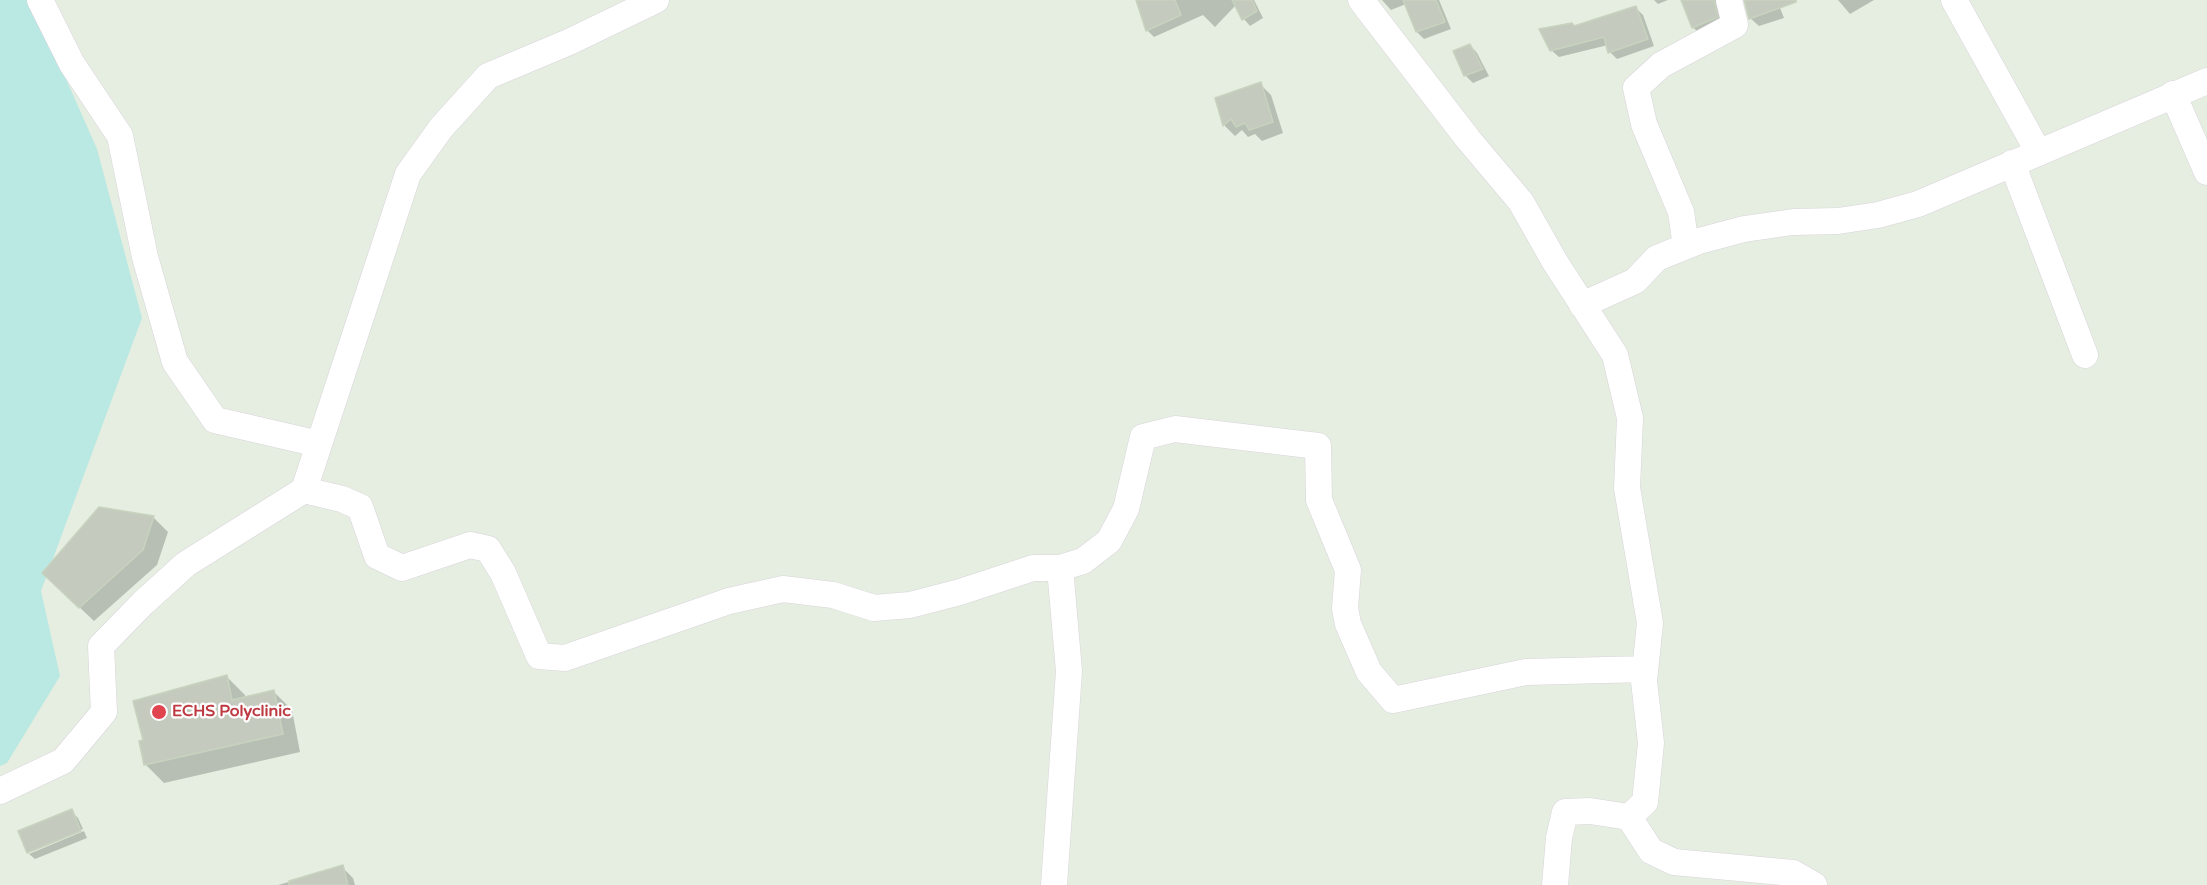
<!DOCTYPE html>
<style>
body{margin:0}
canvas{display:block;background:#e5eee0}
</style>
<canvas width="2207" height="885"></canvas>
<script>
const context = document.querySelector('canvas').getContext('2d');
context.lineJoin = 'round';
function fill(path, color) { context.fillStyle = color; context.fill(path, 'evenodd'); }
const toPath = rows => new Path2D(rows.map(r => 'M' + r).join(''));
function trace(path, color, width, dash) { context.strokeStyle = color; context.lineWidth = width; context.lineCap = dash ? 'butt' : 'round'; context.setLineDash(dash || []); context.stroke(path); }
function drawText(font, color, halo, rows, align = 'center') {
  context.font = font + ' "Varela Round",sans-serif'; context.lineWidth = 4.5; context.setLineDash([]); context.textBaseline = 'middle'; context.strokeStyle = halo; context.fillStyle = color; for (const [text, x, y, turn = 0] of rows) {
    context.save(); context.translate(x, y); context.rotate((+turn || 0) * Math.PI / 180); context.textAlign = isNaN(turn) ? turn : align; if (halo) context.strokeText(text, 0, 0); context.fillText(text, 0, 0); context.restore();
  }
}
fill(toPath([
 [0,0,31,0,97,149,142,318,41,591,60,676,7,763,0,766]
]), '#bae8e2');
fill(toPath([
 [1137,0,1254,0,1263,18,1250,26,1244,19,1236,5,1215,27,1203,15,1154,37,1147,30],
 [1382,0,1439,0,1451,29,1424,39,1417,32,1406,4,1391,10],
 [1654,0,1668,0,1658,4],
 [1683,0,1725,0,1725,26,1701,36,1693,27],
 [1745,0,1777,0,1784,18,1759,26,1750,18],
 [1838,0,1874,0,1850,14],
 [1636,8,1643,15,1654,46,1617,59,1610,52,1608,45,1559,57,1551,50,1574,27],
 [1470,45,1477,53,1489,76,1473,83,1466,76,1455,52],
 [1260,84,1271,95,1283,133,1262,141,1255,134,1248,137,1242,130,1235,136,1225,126,1217,99],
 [153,517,168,532,157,565,94,621,59,588],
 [227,677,245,695,245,698,274,692,292,710,300,752,164,783,146,765,145,741],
 [71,811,78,818,83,829,29,850,29,854,28,852,20,831],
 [84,831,87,838,35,859,29,854],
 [342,867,353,878,355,885,278,885]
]), '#0003');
const building = toPath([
 [1136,0,1175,0,1181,15,1146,31,1136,0],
 [1232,0,1252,0,1257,11,1242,20,1232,0],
 [1403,0,1436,0,1445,22,1416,32,1403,0],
 [1681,0,1714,0,1718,17,1692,28,1681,0],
 [1744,0,1796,0,1796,2,1749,19,1744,0],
 [1636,6,1648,39,1608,53,1604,37,1550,51,1539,29,1572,23,1574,26,1636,6],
 [1470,44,1483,69,1464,76,1453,51,1470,44],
 [1261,82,1273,122,1249,130,1245,123,1236,127,1231,119,1223,126,1215,98,1261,82],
 [99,507,154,516,143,550,79,608,42,573,99,507],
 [227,675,232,700,274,690,283,734,144,765,139,741,143,740,133,701,227,675],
 [72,809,81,831,27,853,18,831,72,809],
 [343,865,348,885,289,885,289,881,343,865]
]);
fill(building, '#c5cabf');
trace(building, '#c7d3be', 1.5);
const minor = toPath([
 [40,0,72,64,120,136,145,257,175,362,215,420,319,444],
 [1361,0,1468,139,1521,202,1555,262,1615,355,1630,418,1627,488,1650,623,1644,681,1651,743,1645,802,1629,817,1590,811,1565,812,1559,838,1555,885],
 [1954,0,2039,153],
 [2173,94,2207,172],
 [2012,163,2085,355],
 [1686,246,1681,212,1644,124,1636,88,1661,65,1735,25,1729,0],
 [1582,305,1635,281,1657,258,1699,241,1744,229,1793,222,1838,221,1878,215,1918,204,2207,81],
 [304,490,342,499,360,507,377,556,402,568,470,545,488,549,503,573,539,656,565,658,729,601,783,589,833,595,874,608,910,605,960,592,1033,568,1060,568,1083,561,1109,541,1126,509,1143,437,1175,429,1318,446,1319,500,1348,570,1345,608,1348,624,1369,672,1393,700,1526,672,1645,669],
 [0,791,63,761,104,712,101,646,143,603,186,564,304,490,408,174,441,128,488,76,569,42,656,0],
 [1629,817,1651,851,1674,862,1793,873,1814,885],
 [1054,885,1069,671,1060,568]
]);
trace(minor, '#d8d4db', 27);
trace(minor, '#fff', 26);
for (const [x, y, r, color] of [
 [159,712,8,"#e0444e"]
]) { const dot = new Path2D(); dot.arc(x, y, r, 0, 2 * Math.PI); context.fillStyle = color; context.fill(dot); trace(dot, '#fff', 2); }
drawText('bold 16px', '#be3a42', '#fff', [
 ["ECHS Polyclinic",172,712]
], 'left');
</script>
